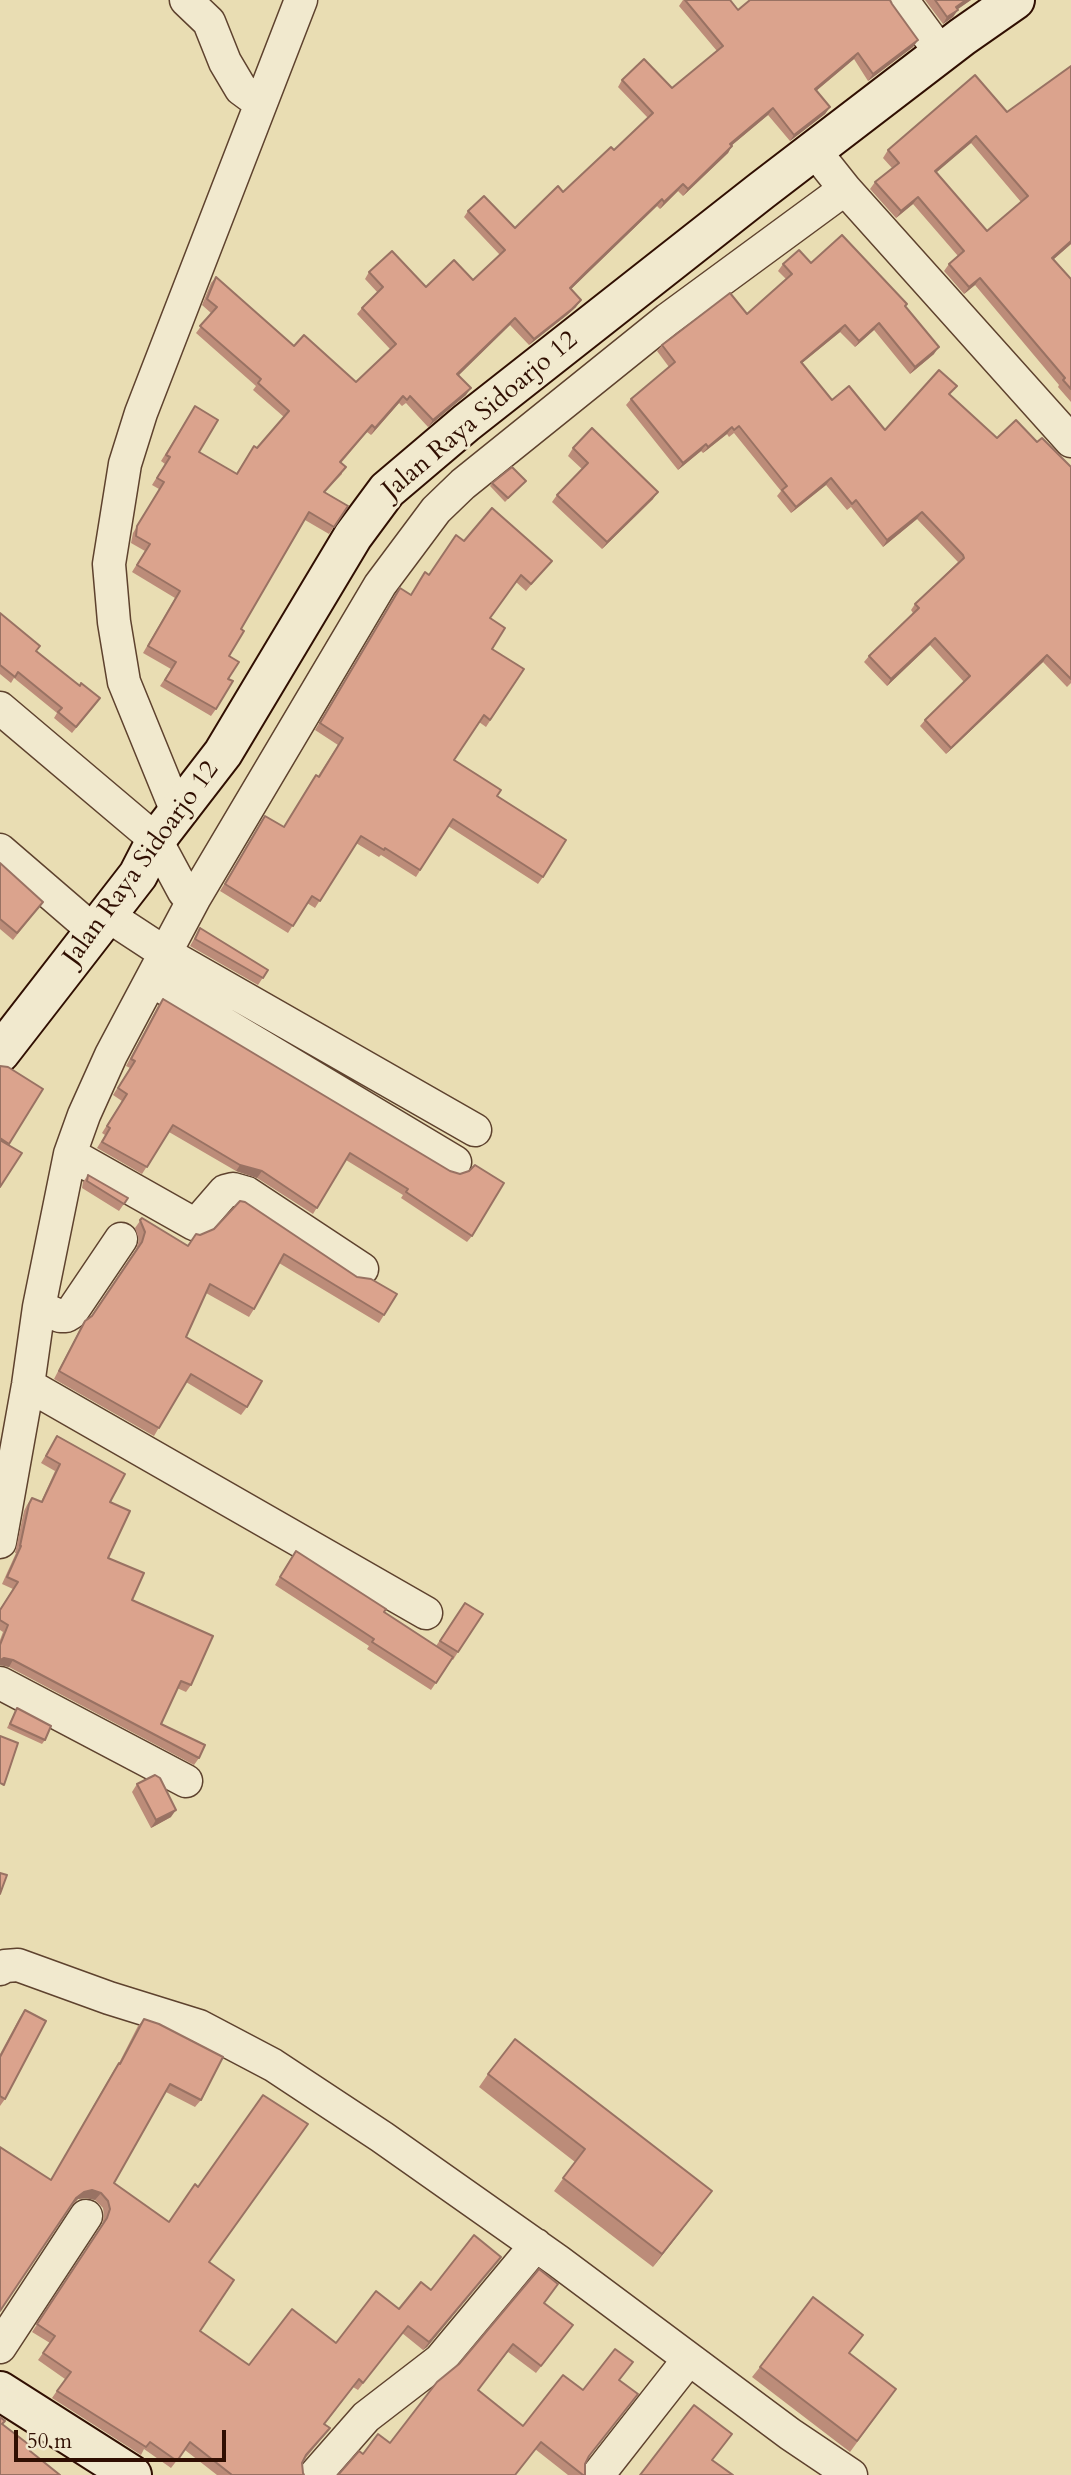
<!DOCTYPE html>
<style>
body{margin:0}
#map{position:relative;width:1071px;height:2475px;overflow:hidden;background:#e9ddb3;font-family:Cardo,serif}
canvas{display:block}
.scale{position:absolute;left:14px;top:2430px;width:212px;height:32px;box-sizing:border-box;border:4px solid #300f02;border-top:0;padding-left:9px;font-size:21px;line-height:24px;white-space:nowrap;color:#300f02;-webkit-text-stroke:5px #f1e9ce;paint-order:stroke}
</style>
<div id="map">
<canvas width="1071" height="2475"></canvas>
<div class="scale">50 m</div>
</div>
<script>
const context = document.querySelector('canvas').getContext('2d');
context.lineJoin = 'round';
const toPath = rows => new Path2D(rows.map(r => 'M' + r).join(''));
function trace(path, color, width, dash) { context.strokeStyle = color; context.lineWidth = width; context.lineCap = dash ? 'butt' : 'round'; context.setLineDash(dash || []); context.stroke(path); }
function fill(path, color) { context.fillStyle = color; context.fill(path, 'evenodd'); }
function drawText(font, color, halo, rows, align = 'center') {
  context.font = font + ' Cardo,serif'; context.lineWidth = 6; context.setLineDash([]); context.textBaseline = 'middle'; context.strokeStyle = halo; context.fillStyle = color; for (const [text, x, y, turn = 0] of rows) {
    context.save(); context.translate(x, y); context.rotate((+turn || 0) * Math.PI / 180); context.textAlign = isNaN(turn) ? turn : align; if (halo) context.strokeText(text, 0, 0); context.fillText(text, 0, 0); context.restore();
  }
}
const street = toPath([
 [186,0,209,22,225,62,241,89,260,103],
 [902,0,941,53],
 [814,150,845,189,1071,441],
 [0,708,156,840,184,892,195,897],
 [177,812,124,682,114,622,109,564,125,464,141,413,301,0],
 [0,850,94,931],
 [107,915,165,953,475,1130],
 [151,980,455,1162],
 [70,1154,194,1224,199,1221,225,1191,233,1189,247,1193,362,1269],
 [39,1307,60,1316,66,1316,71,1313,121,1239],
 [28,1385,426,1613],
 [0,1542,28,1385,39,1307,70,1154,84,1115,111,1055,195,897,380,585,436,510,463,484,668,319,845,189],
 [0,1683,186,1781],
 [0,1969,5,1966,18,1965,109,1998,199,2026,273,2065,382,2137,558,2261,790,2434,851,2475],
 [0,2347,86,2216],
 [315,2475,366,2417,440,2360,536,2245],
 [598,2475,689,2359]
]);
const secondary = toPath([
 [0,1053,138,875,156,840,223,753,353,536,387,490,466,423,761,191,962,37,1015,0],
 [0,2391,132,2475]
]);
trace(street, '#5e422e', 35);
trace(secondary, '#300f02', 42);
trace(street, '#f1e9ce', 32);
trace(secondary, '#f1e9ce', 38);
fill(toPath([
 [683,0,730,0,738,10,892,4,918,40,913,47,868,81,854,59,816,91,830,107,825,114,790,141,768,115,732,145,728,153,683,196,678,191,660,209,657,206,581,279,571,289,576,307,567,315,529,345,510,325,458,375,466,395,428,427,406,403,402,406,399,403,371,435,367,432,341,463,342,474,325,492,348,506,329,534,305,520,241,629,229,656,228,679,216,709,211,716,160,686,171,669,143,653,175,598,132,572,145,551,131,543,133,533,159,489,152,485,165,464,161,461,195,406,199,452,236,474,254,446,257,448,284,417,253,390,256,386,196,333,211,313,202,305,211,283,216,277,294,346,356,382,390,349,357,314,362,308,378,293,365,279,369,272,426,287,473,280,500,255,464,217,468,211,515,228,563,192,614,150,648,118,618,87,622,80,672,88,717,51,679,6],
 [925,0,971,0,957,9,953,17,943,24],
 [1071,66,1071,244,1054,259,1071,279,1071,402,1058,387,1059,385,975,285,964,294,944,271,949,264,958,256,913,204,896,218,870,189,875,182,892,168,883,158,888,150,1007,112],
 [971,143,1021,202,987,231,936,172],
 [811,263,905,307,934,354,910,374,874,330,855,347,840,332,802,363,832,400,885,430,950,395,997,438,1037,442,1071,467,1071,683,1067,687,1043,662,946,754,920,726,925,720,964,682,930,645,887,686,864,662,869,656,913,613,911,610,915,604,958,562,917,519,883,547,851,507,847,510,826,485,791,513,777,496,781,491,734,433,729,437,727,434,703,453,701,451,678,470,626,405,631,399,669,367,657,351,662,345,747,314,786,279,778,271,783,264],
 [573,448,653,499,602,549,552,502,557,495,582,469,568,456],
 [492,483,523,484,505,502,490,486],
 [464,541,552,561,526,591,516,582,490,618,492,649,524,669,486,727,479,722,454,760,497,796,543,877,538,884,448,826,416,877,381,855,379,857,356,843,315,908,307,903,288,933,220,891,265,816,284,827,311,782,316,775,318,776,338,745,315,730,395,595,400,588,411,595,429,575],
 [0,613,37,651,96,704,72,733,54,718,57,713,14,678,11,683,0,674],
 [0,863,43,902,13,940,0,929],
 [200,928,268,970,258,985,190,946],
 [163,999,472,1236,467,1242,401,1198,403,1195,346,1160,313,1214,257,1178,236,1171,169,1132,142,1174,97,1148,105,1135,102,1133,122,1101,113,1095,130,1068,126,1066,158,1006],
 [88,1175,128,1198,119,1211,82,1188,83,1182],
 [240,1201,384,1315,379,1323,279,1263,254,1309,249,1317,206,1293,186,1337,247,1407,241,1415,186,1382,154,1436,54,1379,80,1329,85,1321,91,1316,136,1249,139,1240,135,1228,142,1218,187,1246,200,1235,214,1229],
 [57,1436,110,1502,108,1558,132,1600,191,1685,186,1692,177,1688,161,1724,199,1758,194,1765,9,1667,0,1665,0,1640,3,1632,0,1630,0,1609,13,1589,2,1584,16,1553,15,1553,24,1511,27,1505,32,1498,41,1502,55,1471,41,1463],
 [291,1558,384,1612,436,1646,465,1603,458,1652,453,1660,452,1659,431,1690,367,1649,369,1646,275,1585],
 [17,1708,45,1740,42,1744,7,1728],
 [137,1784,171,1817,151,1828,132,1792],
 [25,2010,5,2099,0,2106,0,2054,20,2017],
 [144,2019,201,2100,195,2107,166,2092,114,2183,209,2262,200,2331,249,2365,336,2343,399,2309,431,2290,501,2257,427,2347,423,2350,402,2333,358,2390,353,2387,325,2424,330,2428,305,2459,302,2463,303,2473,304,2475,217,2475,185,2450,171,2468,144,2449,141,2455,52,2398,65,2379,38,2360,50,2343,32,2332,102,2225,104,2216,103,2208,95,2200,86,2198,78,2199,71,2206,51,2180,114,2070,119,2063,138,2026],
 [488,2074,712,2191,653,2267,554,2191,575,2162,479,2087],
 [544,2303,568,2332,536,2373,508,2352,478,2390,523,2426,583,2390,620,2380,585,2464,585,2475,568,2475,535,2449,363,2454,390,2443],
 [850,2353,889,2399,850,2452,752,2377,760,2367]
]), '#bc8c79');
fill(toPath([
 [966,0,971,0,951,14,956,7],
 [958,10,953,17,943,24,947,17],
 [918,40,913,47,868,81,873,74],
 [858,53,854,59,810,96,815,89],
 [830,107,825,114,790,141,794,135],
 [773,108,768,115,725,151,730,144],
 [976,136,971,143,930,178,935,171],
 [732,146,728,153,683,196,688,189],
 [683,184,678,191,660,209,664,202],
 [918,197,913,204,896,218,901,211],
 [662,199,657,206,565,295,570,288,586,272],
 [1071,241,1071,244,1047,265,1052,258],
 [980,278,975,285,964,294,969,287],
 [581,300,576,307,567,315,529,345,534,339],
 [515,318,510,325,453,381,457,374],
 [879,323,874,330,855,347,859,341],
 [845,325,840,332,796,368,801,362],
 [939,347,934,354,910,374,915,367],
 [471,388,466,395,428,427,433,420],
 [403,396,399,403,371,435,375,428],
 [732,427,727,434,703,453,708,447],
 [706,444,701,451,678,470,683,463],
 [831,478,826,485,791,513,796,507],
 [658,492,653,499,602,549,607,542],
 [922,512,917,519,883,547,887,540],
 [935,638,930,645,887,686,891,679],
 [1047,655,1043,662,946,754,951,748],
 [240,1165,262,1171,257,1178,236,1171],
 [4,1658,13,1660,9,1667,0,1665,0,1660],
 [176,1810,171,1817,151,1828,156,1820],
 [92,2190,101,2193,95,2200,86,2198,78,2199,71,2206,76,2198,84,2192],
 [712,2191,703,2203,653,2267,662,2254],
 [501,2257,427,2347,423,2350,429,2342]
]), '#997263');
const building = toPath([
 [685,0,730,0,738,10,750,0,890,0,892,4,918,40,873,74,858,53,815,89,830,107,794,135,773,108,730,144,732,146,688,189,683,184,664,202,662,199,586,272,570,288,581,300,572,309,534,339,515,318,457,374,471,388,433,420,410,396,407,400,403,396,375,428,372,425,340,462,346,467,324,492,348,506,334,527,309,512,241,629,244,631,229,656,239,662,228,679,233,681,216,709,165,680,176,662,148,646,180,591,137,565,150,544,136,536,137,526,164,482,157,478,170,457,166,455,195,406,218,420,199,452,237,474,254,446,257,448,289,411,258,383,261,379,200,326,217,307,207,299,216,277,294,346,304,335,356,382,396,344,362,308,383,287,369,272,392,251,426,287,454,260,473,280,505,250,468,211,484,196,515,228,558,186,563,192,611,147,614,150,653,113,622,80,644,59,672,88,723,46,685,0],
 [935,0,966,0,956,7,958,10,947,17,935,0],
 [1071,66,1071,241,1052,258,1071,279,1071,389,1063,380,1065,378,980,278,969,287,949,264,964,251,918,197,901,211,875,182,899,163,888,150,975,75,1007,112,1071,66],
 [976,136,1028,196,987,231,935,171,976,136],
 [842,235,907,304,905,306,939,347,915,367,879,323,859,341,845,325,801,362,832,400,849,386,885,430,939,370,957,386,949,394,997,438,1016,420,1037,442,1042,438,1071,467,1071,679,1047,655,951,748,925,720,970,676,935,638,891,679,869,656,919,608,915,604,964,558,963,555,922,512,887,540,856,500,852,504,831,478,796,507,782,490,787,486,739,426,734,430,732,427,708,447,706,444,683,463,631,399,675,362,662,345,730,293,747,314,792,274,783,264,799,250,811,263,842,235],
 [592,428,658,492,607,542,557,495,588,463,573,448,592,428],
 [512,467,526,481,508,498,492,483,512,467],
 [492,508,552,561,531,584,521,575,490,618,505,628,492,649,524,669,490,720,484,715,454,760,501,790,497,796,566,840,543,877,453,819,420,870,385,848,384,850,361,836,320,901,312,896,293,926,225,884,265,816,284,827,316,775,319,777,343,738,320,723,400,588,411,595,425,572,429,575,456,535,464,541,492,508],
 [0,613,40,646,36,651,80,686,81,683,100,698,76,727,58,712,62,708,18,672,15,677,0,665,0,613],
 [0,863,43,902,17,933,0,919,0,863],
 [200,928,268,970,263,978,195,939,200,928],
 [163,999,450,1171,460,1174,469,1171,475,1165,504,1183,472,1236,406,1192,408,1189,350,1153,317,1208,262,1171,240,1165,173,1125,147,1167,102,1142,110,1128,107,1126,127,1094,118,1088,135,1061,131,1059,163,999],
 [0,1066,8,1067,43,1089,9,1144,0,1138,0,1066],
 [0,1140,22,1153,0,1187,0,1140],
 [88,1175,128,1198,124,1204,87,1181,88,1175],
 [240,1201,245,1202,357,1277,371,1279,397,1294,384,1315,284,1254,254,1309,210,1284,186,1337,262,1381,247,1407,191,1374,159,1428,59,1371,85,1321,92,1316,142,1242,145,1232,140,1220,142,1218,188,1246,196,1234,200,1235,214,1229,240,1201],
 [57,1436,125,1474,110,1502,130,1511,108,1558,144,1573,132,1600,213,1636,191,1685,181,1681,161,1724,205,1745,199,1758,13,1660,4,1658,0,1660,0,1645,8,1625,0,1620,0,1610,18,1582,7,1577,21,1546,20,1546,29,1504,32,1498,42,1502,60,1464,46,1456,57,1436],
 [296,1551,386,1609,384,1612,453,1657,436,1683,372,1642,374,1639,280,1577,296,1551],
 [465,1603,483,1614,458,1652,440,1641,465,1603],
 [17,1708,51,1726,45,1740,10,1724,17,1708],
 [0,1736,18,1743,4,1785,0,1783,0,1736],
 [155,1775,160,1778,176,1810,156,1820,137,1784,155,1775],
 [0,1873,7,1875,0,1894,0,1873],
 [25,2010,46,2021,5,2099,0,2096,0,2057,25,2010],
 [144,2019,159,2024,223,2057,201,2100,170,2084,114,2183,169,2222,195,2184,198,2187,263,2095,308,2124,209,2262,234,2280,200,2331,249,2365,292,2309,336,2343,376,2291,399,2309,421,2282,431,2290,474,2235,501,2257,432,2339,429,2342,408,2326,363,2383,359,2379,324,2424,330,2428,306,2455,302,2463,303,2473,304,2475,232,2475,190,2442,177,2461,150,2442,146,2447,57,2391,71,2372,43,2353,55,2336,37,2324,107,2218,110,2209,108,2201,101,2193,92,2190,84,2192,76,2198,0,2311,0,2147,51,2180,119,2063,120,2064,144,2019],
 [515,2039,712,2191,662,2254,563,2178,585,2149,488,2074,515,2039],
 [539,2269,558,2284,544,2303,573,2325,541,2366,513,2344,478,2390,523,2426,563,2375,583,2390,615,2349,633,2362,619,2380,638,2394,589,2456,585,2464,585,2475,583,2475,541,2442,515,2475,338,2475,359,2451,363,2454,378,2434,390,2443,437,2382,459,2364,539,2269],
 [813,2297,863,2335,849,2353,896,2389,857,2441,760,2367,813,2297],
 [694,2405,732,2434,712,2460,733,2475,640,2475,694,2405],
 [0,2417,5,2421,2,2424,32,2447,30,2451,60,2475,0,2475,0,2417]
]);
fill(building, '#dba38d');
trace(building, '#997263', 2);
drawText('26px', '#300f02', '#f1e9ce', [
 ["Jalan Raya Sidoarjo 12",481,416,-40],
 ["Jalan Raya Sidoarjo 12",142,864,-54]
]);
</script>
